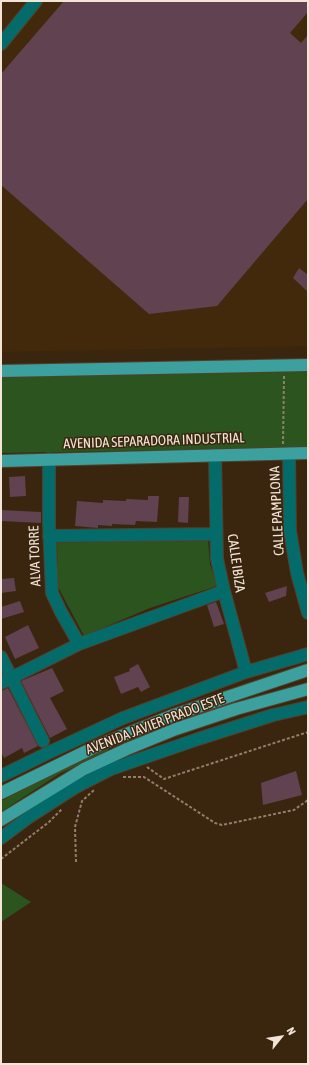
<!DOCTYPE html>
<style>
body{margin:0}
#map{position:relative;width:309px;height:1065px;overflow:hidden;background:#3a250f;font-family:"Asap Condensed",sans-serif}
canvas{display:block}
.frame{position:absolute;inset:0;border:2px solid #f2e4d7;pointer-events:none}
.north{position:absolute;left:261px;top:1017px;width:40px;height:40px;-webkit-text-stroke:3px #3a250f;paint-order:stroke;rotate:60deg;font-size:11px;font-weight:700;line-height:16px;text-align:center;color:#f2e4d7}
.north::after{content:'';display:block;margin:auto;width:14px;height:18px;background:#f2e4d7;clip-path:polygon(50% 0,100% 100%,50% 72%,0 100%)}
</style>
<div id="map">
<canvas width="309" height="1065"></canvas>
<div class="frame"></div>
<div class="north">N</div>
</div>
<script>
const context = document.querySelector('canvas').getContext('2d');
context.lineJoin = 'round';
function fill(path, color) { context.fillStyle = color; context.fill(path, 'evenodd'); }
const toPath = rows => new Path2D(rows.map(r => 'M' + r).join(''));
function trace(path, color, width, dash) { context.strokeStyle = color; context.lineWidth = width; context.lineCap = dash ? 'butt' : 'round'; context.setLineDash(dash || []); context.stroke(path); }
function drawText(font, color, halo, rows, align = 'center') {
  context.font = font + ' "Asap Condensed",sans-serif'; context.lineWidth = 3; context.setLineDash([]); context.textBaseline = 'middle'; context.strokeStyle = halo; context.fillStyle = color; for (const [text, x, y, turn = 0] of rows) {
    context.save(); context.translate(x, y); context.rotate((+turn || 0) * Math.PI / 180); context.textAlign = isNaN(turn) ? turn : align; if (halo) context.strokeText(text, 0, 0); context.fillText(text, 0, 0); context.restore();
  }
}
fill(toPath([
 [1,1,308,1,308,346,1,352]
]), '#42290c');
fill(toPath([
 [308,365,308,448,1,453,1,371],
 [208,539,210,564,217,586,150,608,84,636,58,587,57,543],
 [108,748,109,751,59,774,1,812,1,801,59,770],
 [1,883,31,902,1,922]
]), '#2b541f');
fill(toPath([
 [64,1,308,1,308,12,290,33,301,43,308,35,308,199,217,306,149,314,1,185,1,74],
 [299,268,308,275,308,292,293,278],
 [25,476,26,496,10,497,9,477],
 [148,496,159,496,157,522,136,521,135,525,112,524,112,526,98,525,98,528,75,526,77,501,103,503,103,500,126,501,126,499,148,500],
 [179,497,189,497,188,523,178,522],
 [1,510,41,512,41,523,1,521],
 [14,578,16,591,1,593,1,579],
 [287,586,286,596,269,602,265,593],
 [20,601,24,612,1,619,1,607],
 [216,602,224,624,214,627,207,605],
 [28,625,39,648,15,659,5,637],
 [138,664,150,687,141,692,138,687,121,694,114,677,130,671,129,669],
 [52,668,64,691,50,698,67,729,50,738,21,681],
 [8,688,38,746,24,753,22,748,4,758,1,752,1,691],
 [296,771,302,795,263,805,261,783]
]), '#604251');
const minor = toPath([
 [1,44,36,1],
 [289,453,290,531,297,573,308,613],
 [215,455,217,559,224,591,246,672],
 [49,459,49,524,52,593,61,612,79,644],
 [49,536,216,534],
 [1,657,43,741],
 [1,683,79,644,224,591],
 [1,776,50,752,123,718,246,672,308,654],
 [1,838,29,817,74,788,111,769,198,739,273,715,308,707]
]);
const major = toPath([
 [1,371,308,365],
 [1,461,308,453],
 [1,793,99,745,171,716,308,670],
 [1,820,84,769,127,749,176,729,236,709,308,689]
]);
trace(minor, '#54402b', 14);
trace(major, '#54402b', 14);
trace(toPath([
 [283,444,284,376],
 [147,767,164,779,308,732],
 [123,777,144,777,215,823,222,825,294,810,308,800],
 [1,859,49,822,62,809],
 [76,862,75,827,82,801,94,790]
]), '#917f6d', 2, [3, 2]);
trace(minor, '#036b69', 12);
trace(major, '#3ba09e', 12);
drawText('14px', '#f2e4d7', '#3a250f', [
 ["AVENIDA SEPARADORA INDUSTRIAL",154,441,-2],
 ["CALLE PAMPLONA",277,511,-93],
 ["ALVA TORRE",35,556,-92],
 ["CALLE IBIZA",236,563,82],
 ["AVENIDA JAVIER PRADO ESTE",155,724,-21]
]);
</script>
